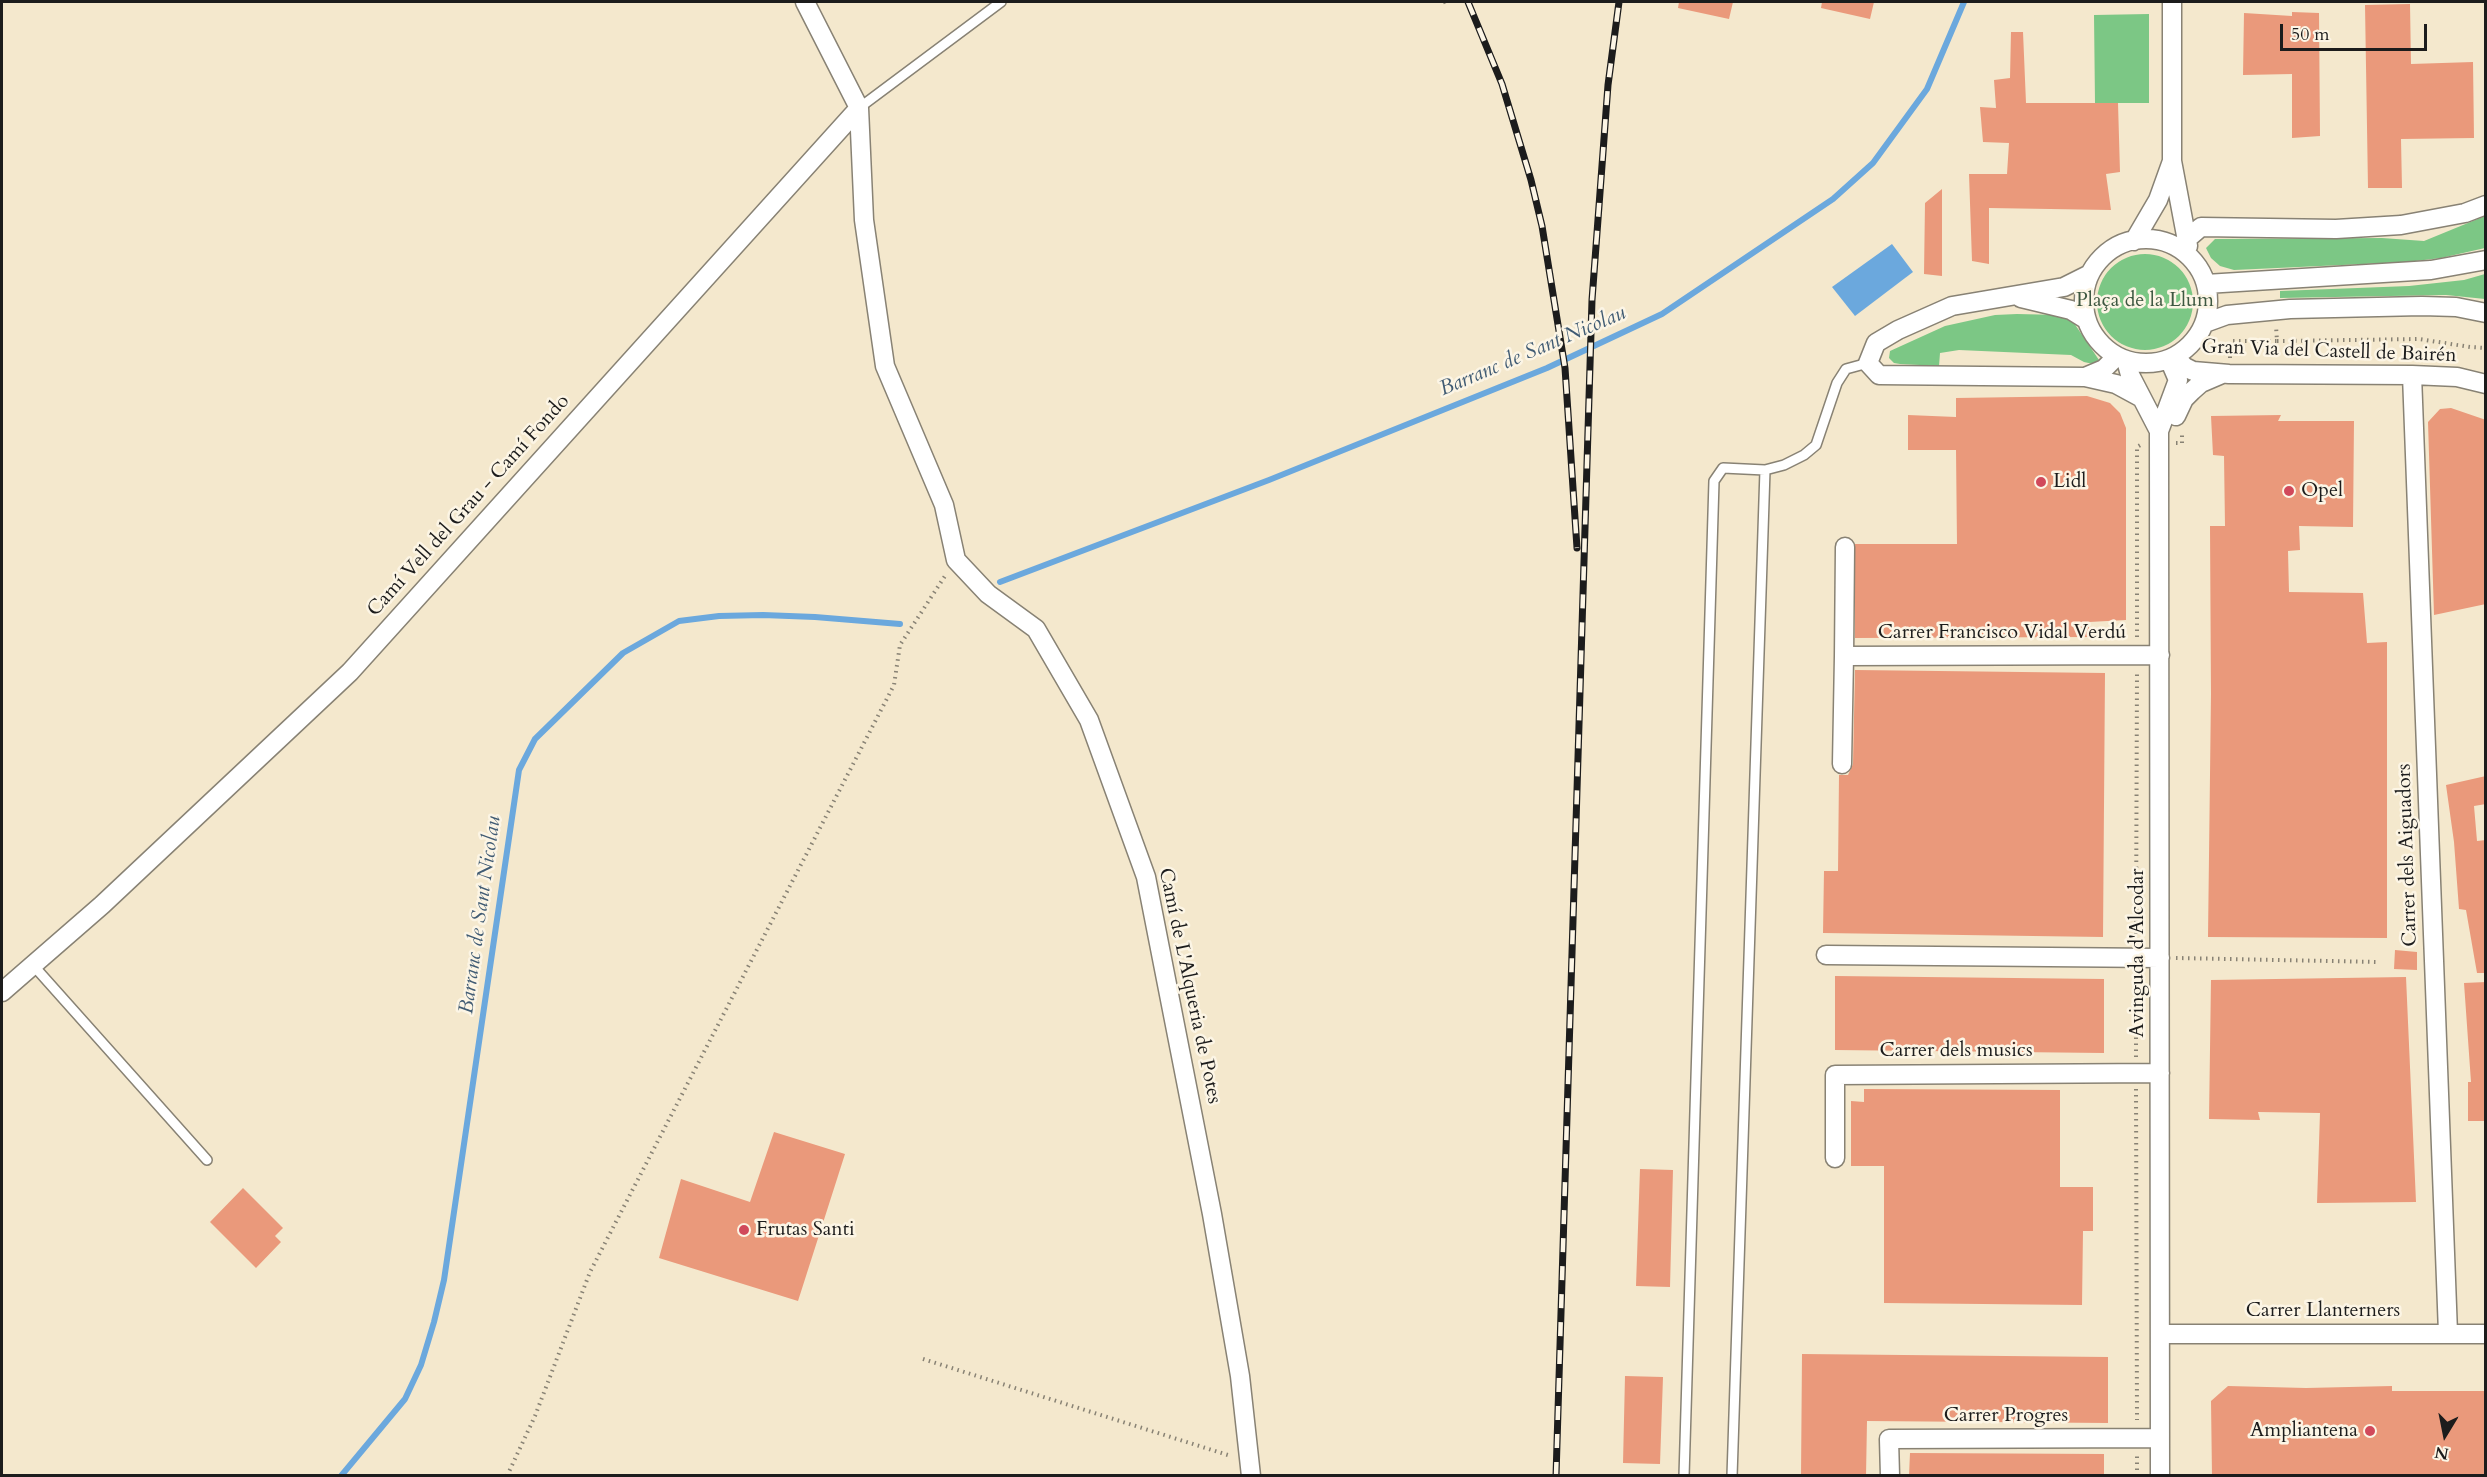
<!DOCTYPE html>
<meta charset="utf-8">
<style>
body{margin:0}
#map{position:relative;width:2487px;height:1477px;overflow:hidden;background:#f4e8cd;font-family:Cardo,serif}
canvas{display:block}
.frame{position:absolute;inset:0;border:3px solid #1c1c1c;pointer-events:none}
.north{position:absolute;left:2415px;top:1405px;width:60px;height:60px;-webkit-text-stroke:4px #fcf5e5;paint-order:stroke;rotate:190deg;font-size:16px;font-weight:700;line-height:24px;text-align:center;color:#1c1c1c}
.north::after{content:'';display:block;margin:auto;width:21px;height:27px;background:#1c1c1c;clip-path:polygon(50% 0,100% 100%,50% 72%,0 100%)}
.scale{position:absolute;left:2280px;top:24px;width:147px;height:27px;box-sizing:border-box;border:3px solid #1c1c1c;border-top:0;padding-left:8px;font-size:18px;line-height:21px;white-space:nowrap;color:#1c1c1c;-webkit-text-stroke:4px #fcf5e5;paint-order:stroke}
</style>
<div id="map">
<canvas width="2487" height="1477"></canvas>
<div class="frame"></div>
<div class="north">N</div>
<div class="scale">50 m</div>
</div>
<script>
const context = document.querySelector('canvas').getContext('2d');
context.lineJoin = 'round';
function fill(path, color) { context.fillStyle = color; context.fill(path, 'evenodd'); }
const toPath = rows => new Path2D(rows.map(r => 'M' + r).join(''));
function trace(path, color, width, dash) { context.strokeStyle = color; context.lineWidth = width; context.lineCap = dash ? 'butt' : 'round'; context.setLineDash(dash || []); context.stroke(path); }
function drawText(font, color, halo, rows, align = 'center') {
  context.font = font + ' Cardo,serif'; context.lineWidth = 5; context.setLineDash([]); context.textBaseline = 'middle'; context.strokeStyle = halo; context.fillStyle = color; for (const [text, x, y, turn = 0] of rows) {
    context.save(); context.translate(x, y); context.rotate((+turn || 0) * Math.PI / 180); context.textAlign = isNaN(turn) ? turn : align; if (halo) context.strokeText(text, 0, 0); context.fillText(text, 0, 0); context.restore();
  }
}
fill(toPath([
 [2149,14,2149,103,2095,103,2094,15],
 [2485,216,2485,248,2441,258,2407,262,2234,270,2220,266,2211,258,2206,248,2215,239,2382,238,2424,241],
 '2097 302a48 48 0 1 1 96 0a48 48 0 1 1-96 0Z',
 [2485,274,2485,299,2446,295,2280,298,2280,291,2409,286,2464,280],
 [2017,314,2059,315,2074,323,2099,360,2093,364,2084,362,2071,355,1959,350,1940,353,1939,366,1900,364,1894,363,1889,358,1890,351,1945,326,1995,315]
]), '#7cc785');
fill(toPath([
 [1892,244,1913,272,1855,316,1832,287]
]), '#6ba8dd');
trace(toPath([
 [1000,582,1269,480,1547,368,1662,314,1833,199,1873,163,1927,89,1964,2],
 [341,1476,405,1399,421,1365,434,1322,444,1280,519,770,535,739,623,653,679,621,719,616,763,615,815,617,900,624]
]), '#6ba8dd', 6);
fill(toPath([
 [1679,2,1733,2,1729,19,1678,8],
 [1822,2,1874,2,1870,19,1821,8],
 [2410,4,2411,64,2473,62,2474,138,2401,139,2402,188,2368,188,2365,5],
 [2292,12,2319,13,2320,136,2292,138,2292,74,2243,75,2244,13,2292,16],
 [2011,32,2023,32,2026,103,2118,103,2120,172,2106,174,2111,210,1989,208,1989,264,1972,261,1969,174,2007,174,2009,143,1983,142,1980,107,1996,108,1994,80,2010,78],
 [1942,189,1942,276,1924,274,1925,203],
 [2087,396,2110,403,2120,413,2126,428,2126,620,2089,622,2089,637,1855,638,1855,544,1957,544,1956,450,1908,450,1908,415,1956,417,1956,398],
 [2451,408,2486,420,2486,604,2434,615,2428,422,2440,409],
 [2281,415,2278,421,2354,421,2353,527,2299,526,2300,550,2288,551,2289,592,2363,593,2367,643,2387,642,2387,938,2208,937,2211,694,2210,526,2225,526,2224,456,2213,455,2211,416],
 [1855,670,2105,673,2103,937,1823,933,1824,871,1838,871,1839,775,1848,775,1853,764],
 [2486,776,2486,804,2474,806,2477,841,2486,840,2486,973,2477,973,2466,910,2459,909,2454,842,2446,785],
 [2395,950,2417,952,2417,970,2394,969],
 [1835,976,2104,979,2104,1053,1835,1050],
 [2406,977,2416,1202,2317,1203,2320,1113,2258,1112,2260,1120,2209,1119,2211,980],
 [2486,982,2486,1121,2468,1121,2468,1082,2471,1082,2464,983],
 [1864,1089,2060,1090,2060,1187,2093,1187,2093,1231,2083,1231,2082,1305,1884,1303,1884,1166,1851,1166,1851,1101,1864,1102],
 [774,1132,845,1154,798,1301,659,1258,681,1179,750,1202],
 [1640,1169,1673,1170,1670,1287,1636,1286],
 [243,1188,283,1228,275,1236,281,1242,256,1268,210,1222],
 [1802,1354,2108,1357,2108,1423,1867,1421,1866,1476,1801,1476],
 [1625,1376,1663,1377,1660,1464,1623,1463],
 [2228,1386,2306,1388,2392,1386,2392,1391,2486,1391,2486,1476,2212,1476,2211,1401],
 [1910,1453,2104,1454,2104,1476,1909,1476]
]), '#ea997b');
const service = toPath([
 [859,108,1001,2],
 [33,965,207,1160],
 [1684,1476,1714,481,1723,468,1765,470,1784,465,1804,455,1816,445,1837,383,1846,369,1868,363],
 [1732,1476,1765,470]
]);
const minor = toPath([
 [805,2,859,108,864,220,885,366,944,505,956,560,988,594,1036,629,1089,720,1146,877,1212,1214,1240,1376,1251,1476],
 [2172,2,2172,161,2188,246],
 '2084 301a62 62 0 1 1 124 0a62 62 0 1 1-124 0Z',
 [2187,239,2201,227,2336,229,2401,225,2465,213,2486,205],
 [2134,241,2158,200,2172,161],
 [2090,274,2064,287,1952,306,1898,330,1876,343,1868,363,1879,375,2085,377,2104,369,2117,356],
 [2206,284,2431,270,2486,260],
 [2021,298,2071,310,2087,320],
 [2205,323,2227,315,2290,309,2422,306,2456,307,2486,313],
 [2175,357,2185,367,2193,371,2229,374,2412,375,2457,377,2486,384],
 [2126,360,2130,375,2159,431],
 [2412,375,2448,1333],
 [2085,377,2116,384,2140,397],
 [2176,416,2184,399,2192,391,2201,383,2222,374],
 [1844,656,1845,547],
 [1842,764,1844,656,2160,655],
 [1826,955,2160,958],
 [2,992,102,905,350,672,859,108],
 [1835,1158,1835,1075,2160,1073],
 [2161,1334,2486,1334],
 [1890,1476,1889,1439,2160,1438],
 [2160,1476,2159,431,2178,380,2169,359]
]);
trace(service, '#888274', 12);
trace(minor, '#888274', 21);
trace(toPath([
 [1445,2,1446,4],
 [2277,341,2419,339,2470,347,2486,348],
 [2230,358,2230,345,2233,341,2277,341,2276,326],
 [2176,443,2182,443,2182,433],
 [2137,637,2137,447,2142,444],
 [2136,940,2137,672],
 [2176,958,2379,962],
 [2136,1057,2136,975],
 [2136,1089,2137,1420],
 [923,1359,1231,1456],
 [507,1476,535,1416,590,1272,894,685,900,645,945,576],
 [2137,1476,2137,1455]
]), '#888274', 4, [1.5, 4.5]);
trace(service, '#fff', 9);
trace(minor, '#fff', 18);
const rail = toPath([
 [1468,2,1502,84,1531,180,1542,226,1565,368,1577,548],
 [1556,1476,1592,300,1608,85,1619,2]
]);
trace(rail, '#1c1c1c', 7);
trace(rail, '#fcf5e5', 4.5, [14]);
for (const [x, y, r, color] of [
 [2041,482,6,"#d1495b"],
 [2289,491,6,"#d1495b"],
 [744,1230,6,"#d1495b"],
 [2370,1431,6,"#d1495b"]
]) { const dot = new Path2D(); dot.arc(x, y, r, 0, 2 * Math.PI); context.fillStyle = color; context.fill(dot); trace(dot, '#fcf5e5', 2); }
drawText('20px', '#3e5841', '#fcf5e5', [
 ["Plaça de la Llum",2145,301]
]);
drawText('20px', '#1c1c1c', '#fcf5e5', [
 ["Gran Via del Castell de Bairén",2329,352,2],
 ["Camí Vell del Grau - Camí Fondo",469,506,-48],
 ["Carrer Francisco Vidal Verdú",2002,633],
 ["Carrer dels Aiguadors",2408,855,-92],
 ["Avinguda d'Alcodar",2138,953,-90],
 ["Camí de L'Alqueria de Potes",1189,986,78],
 ["Carrer dels musics",1956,1051],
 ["Carrer Llanterners",2323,1311],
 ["Carrer Progres",2006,1416]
]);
drawText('20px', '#1c1c1c', '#fcf5e5', [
 ["Lidl",2053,482],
 ["Opel",2301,491],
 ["Frutas Santi",756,1230],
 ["Ampliantena",2358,1431,"right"]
], 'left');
drawText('italic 21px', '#405b73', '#fcf5e5', [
 ["Barranc de Sant Nicolau",1533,352,-23],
 ["Barranc de Sant Nicolau",481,915,-82]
]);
</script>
